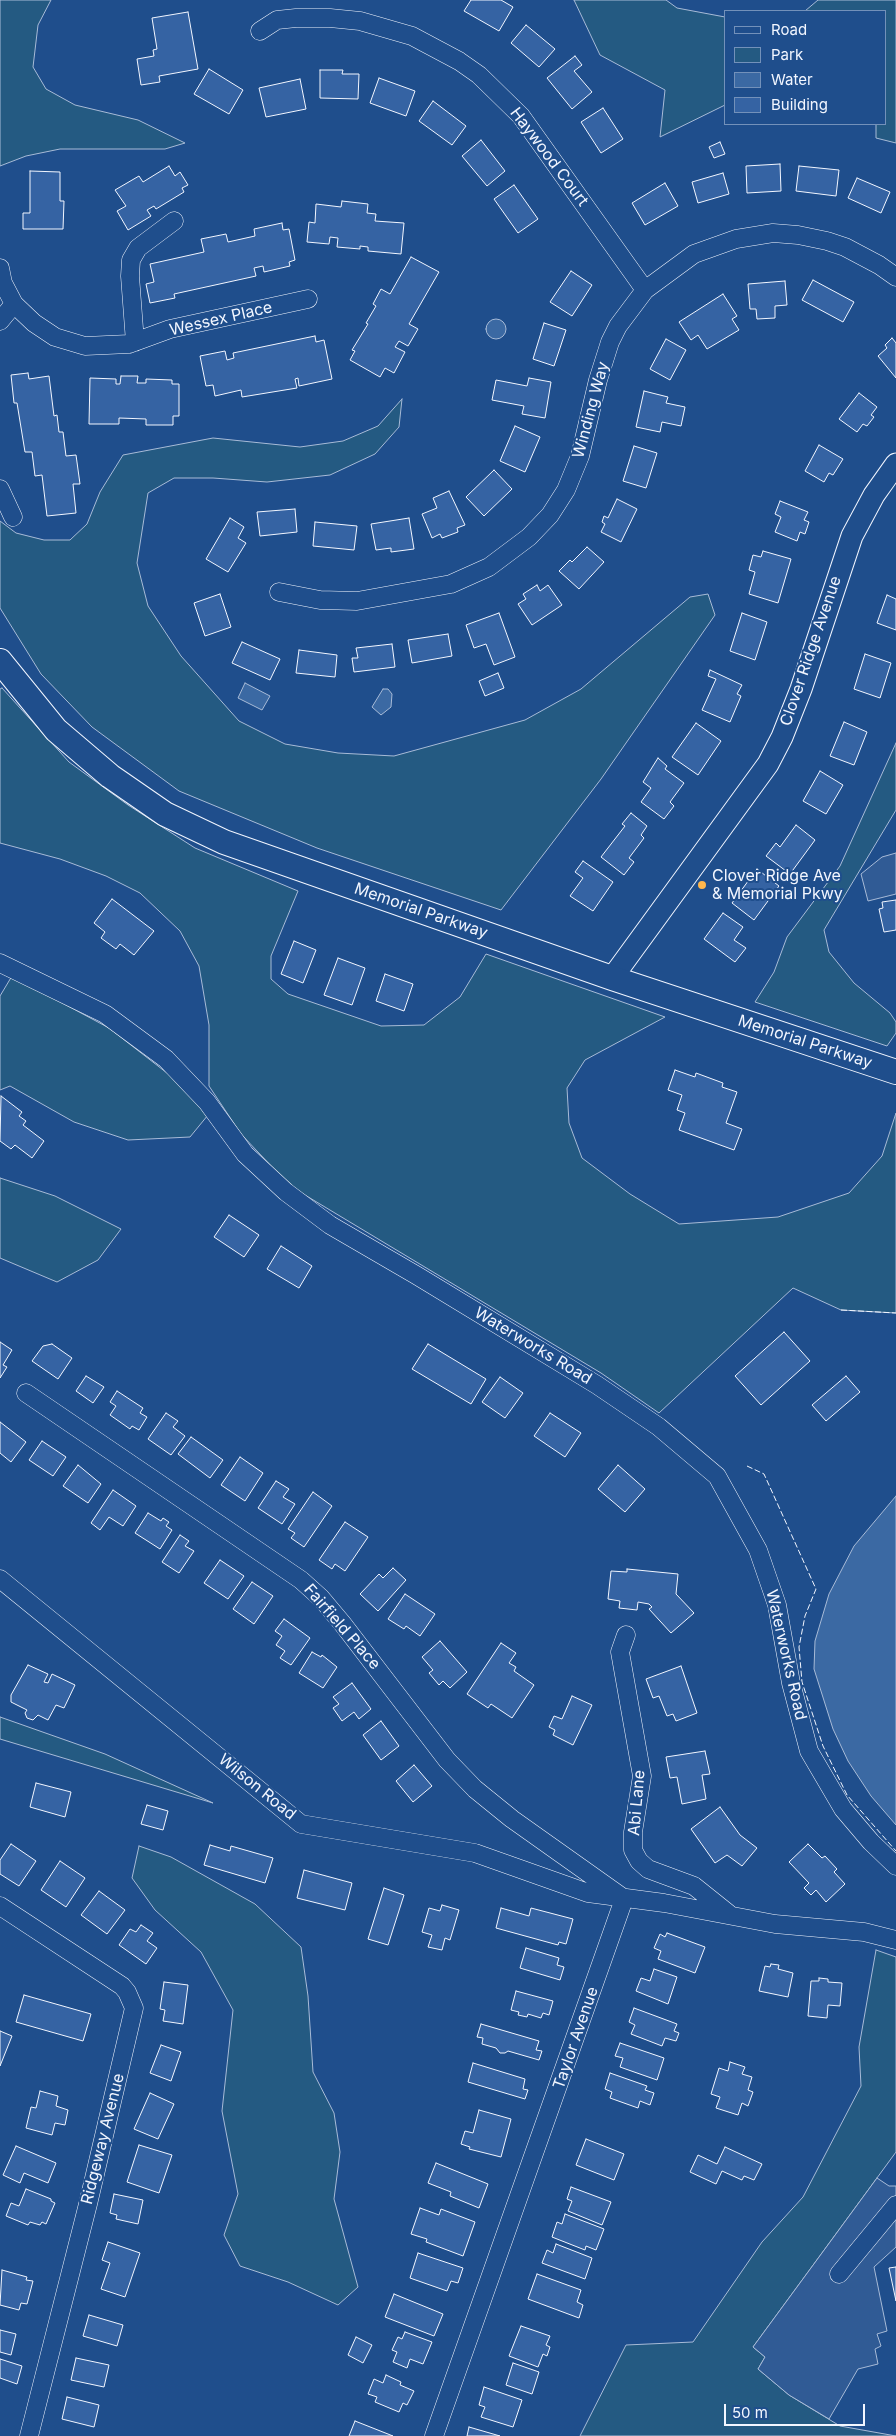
<!DOCTYPE html>
<style>
body{margin:0}
#map{position:relative;width:896px;height:2436px;overflow:hidden;background:#1f4e8c;font-family:Inter,sans-serif}
canvas{display:block}
.legend{position:absolute;left:724px;top:10px;width:162px;height:115px;box-sizing:border-box;background:#1f4e8c;border:1px solid #7391ba;margin:0;padding:6px 9px;list-style:none;font-size:15px;color:#f2f6ff}
.legend li{display:flex;align-items:center;gap:10px;height:25px}
.legend b{width:25px;border:1px solid #7391ba}
.scale{position:absolute;left:724px;top:2404px;width:141px;height:22px;box-sizing:border-box;border:2px solid #f2f6ff;border-top:0;padding-left:6px;font-size:15px;line-height:18px;white-space:nowrap;color:#f2f6ff;-webkit-text-stroke:4px #1f4e8c;paint-order:stroke}
</style>
<div id="map">
<canvas width="896" height="2436"></canvas>
<ul class="legend">
<li><b style="height:6px;background:#1f4e8c"></b>Road</li>
<li><b style="height:14px;background:#245a82"></b>Park</li>
<li><b style="height:14px;background:#3b69a3"></b>Water</li>
<li><b style="height:14px;background:#3563a3"></b>Building</li>
</ul>
<div class="scale">50 m</div>
</div>
<script>
const context = document.querySelector('canvas').getContext('2d');
context.lineJoin = 'round';
function fill(path, color) { context.fillStyle = color; context.fill(path, 'evenodd'); }
const toPath = rows => new Path2D(rows.map(r => 'M' + r).join(''));
function trace(path, color, width, dash) { context.strokeStyle = color; context.lineWidth = width; context.lineCap = dash ? 'butt' : 'round'; context.setLineDash(dash || []); context.stroke(path); }
function drawText(font, color, halo, rows, align = 'center') {
  context.font = font + ' Inter,sans-serif'; context.lineWidth = 4; context.setLineDash([]); context.textBaseline = 'middle'; context.strokeStyle = halo; context.fillStyle = color; for (const [text, x, y, turn = 0] of rows) {
    context.save(); context.translate(x, y); context.rotate((+turn || 0) * Math.PI / 180); context.textAlign = isNaN(turn) ? turn : align; if (halo) context.strokeText(text, 0, 0); context.fillText(text, 0, 0); context.restore();
  }
}
const green = toPath([
 [0,0,51,0,38,25,33,67,46,89,75,105,138,120,185,143,165,149,60,149,26,156,0,166,0,0],
 [574,0,666,0,677,8,725,17,725,105,660,137,665,90,600,55,574,0],
 [818,0,896,0,896,143,876,138,876,124,885,124,885,11,805,11,818,0],
 [402,399,399,427,375,454,330,475,267,482,213,478,174,478,148,493,137,563,148,606,181,656,239,721,285,744,338,753,394,756,525,720,581,689,690,597,708,594,715,615,601,779,501,910,317,848,179,791,92,727,41,674,0,608,0,521,16,533,44,540,70,540,87,524,100,492,123,455,213,438,300,447,343,441,378,426,402,399],
 [2,688,69,762,128,805,195,848,298,891,271,956,271,979,288,994,381,1026,424,1025,460,997,486,954,665,1017,585,1060,567,1088,569,1123,582,1158,630,1194,679,1224,778,1217,849,1193,882,1156,896,1113,896,1313,841,1310,793,1288,659,1413,601,1373,290,1186,241,1134,209,1086,209,1025,199,966,180,931,140,893,106,876,60,859,0,843,0,689,2,688],
 [896,743,896,810,824,930,829,952,854,983,890,1013,896,1022,896,1033,887,1046,755,1002,774,972,787,937,840,866,896,743],
 [12,976,109,1028,176,1080,208,1115,190,1137,128,1140,74,1122,10,1086,0,1090,0,996,12,976],
 [0,1178,55,1196,121,1229,98,1260,57,1282,0,1258,0,1178],
 [0,1717,105,1754,213,1803,0,1739,0,1717],
 [139,1846,171,1857,255,1904,301,1947,308,1996,313,2072,334,2113,340,2152,334,2199,358,2287,338,2305,288,2282,240,2266,224,2235,238,2194,222,2111,233,2010,201,1952,155,1910,132,1878,139,1846],
 [876,1950,896,1957,896,2152,753,2347,765,2357,758,2369,789,2395,840,2426,896,2436,580,2436,626,2345,693,2342,762,2242,803,2197,861,2086,859,2047,876,1950]
]);
fill(green, '#245a82');
trace(green, '#a8bbd7', 1);
const parking = toPath([
 [896,853,896,894,868,901,861,874,882,857,896,853],
 [877,2178,889,2186,896,2186,896,2247,874,2267,887,2331,877,2334,881,2346,875,2349,878,2364,858,2369,829,2419,789,2395,758,2369,765,2357,753,2347,877,2178]
]);
fill(parking, '#305b95');
trace(parking, '#a8bbd7', 1);
const water = toPath([
 '486 329a10 10 0 1 1 20 0a10 10 0 1 1-20 0Z',
 [245,683,270,696,262,710,238,698,245,683],
 [383,689,388,689,392,694,391,707,381,715,372,707,383,689],
 [896,1496,896,1825,871,1796,848,1761,833,1729,814,1669,815,1641,829,1594,854,1546,896,1496]
]);
fill(water, '#3b69a3');
trace(water, '#a8bbd7', 1);
const building = toPath([
 [471,0,501,0,513,7,499,31,464,11,471,0],
 [188,12,198,69,159,76,160,82,141,85,137,59,154,56,153,50,157,49,152,18,188,12],
 [526,25,555,49,539,67,511,43,526,25],
 [575,56,582,65,574,71,592,92,572,109,547,78,575,56],
 [209,69,243,90,229,114,194,94,209,69],
 [320,70,343,70,342,74,359,74,358,99,320,98,320,70],
 [379,78,415,91,406,116,370,103,379,78],
 [300,79,306,109,266,117,259,88,300,79],
 [433,101,466,126,452,145,419,121,433,101],
 [603,108,623,139,601,153,581,122,603,108],
 [481,140,505,171,487,186,462,156,481,140],
 [720,142,725,154,714,158,709,147,720,142],
 [780,164,781,191,747,193,746,166,780,164],
 [169,166,175,176,180,172,188,185,182,188,184,192,156,209,154,206,147,210,151,216,128,230,117,211,126,206,115,190,139,176,143,182,169,166],
 [799,166,839,170,836,196,796,191,799,166],
 [30,171,60,172,60,201,64,201,63,229,23,229,23,213,30,213,30,171],
 [723,173,729,194,698,203,692,182,723,173],
 [857,178,890,192,881,213,848,198,857,178],
 [665,183,678,206,645,225,632,203,665,183],
 [514,185,538,219,518,233,494,199,514,185],
 [342,201,368,204,367,213,376,214,375,221,404,223,401,254,368,251,368,247,360,246,360,249,337,247,338,238,330,237,329,244,307,242,309,222,315,223,316,204,341,207,342,201],
 [282,223,283,230,289,229,295,260,289,262,290,266,264,272,263,266,254,268,256,276,174,294,175,298,150,303,146,284,154,282,150,264,204,252,201,239,226,234,228,242,255,236,254,229,282,223],
 [411,257,439,272,409,324,418,329,408,346,399,341,395,347,405,352,394,373,385,368,380,377,350,360,355,351,352,350,368,324,366,323,376,306,373,304,381,289,390,294,411,257],
 [571,271,592,285,572,316,550,302,571,271],
 [813,280,854,302,843,322,802,300,813,280],
 [785,281,787,305,775,306,775,318,757,319,756,309,750,309,748,284,785,281],
 [723,294,737,316,732,319,739,330,707,349,698,335,691,340,679,322,723,294],
 [544,323,566,330,554,366,533,359,544,323],
 [315,336,316,342,324,340,332,379,299,386,298,378,295,379,297,388,242,397,241,390,215,396,213,385,206,386,200,356,225,351,227,360,234,358,233,353,315,336],
 [892,338,896,343,896,378,878,356,887,348,885,345,892,338],
 [666,339,686,350,670,380,650,369,666,339],
 [28,373,29,379,49,376,54,416,57,415,59,432,63,432,66,456,76,455,80,484,73,484,76,513,47,516,42,475,35,476,32,452,25,452,17,403,14,403,11,375,28,373],
 [121,376,138,376,137,383,146,383,146,379,172,380,172,384,179,384,179,416,173,416,173,425,146,425,146,419,119,418,119,424,89,424,90,378,116,379,116,384,120,384,121,376],
 [529,378,551,382,545,418,522,414,524,406,492,400,496,380,527,386,529,378],
 [644,391,668,397,666,403,685,407,681,426,662,422,660,432,636,427,644,391],
 [859,393,877,407,871,415,874,417,867,426,863,424,857,432,839,419,859,393],
 [515,426,540,437,525,472,500,461,515,426],
 [819,445,843,459,833,475,829,473,824,482,805,471,819,445],
 [634,446,657,453,646,488,623,481,634,446],
 [494,470,512,489,484,516,466,497,494,470],
 [449,491,465,525,457,528,458,532,442,538,440,534,432,538,422,514,437,508,433,498,449,491],
 [617,499,637,509,621,542,601,532,605,524,602,522,604,516,608,518,617,499],
 [780,501,808,512,804,520,809,522,805,534,800,532,797,541,775,532,781,517,775,514,780,501],
 [295,509,297,532,260,536,257,512,295,509],
 [230,518,244,527,238,538,246,543,228,572,206,559,230,518],
 [409,518,414,549,391,552,391,548,376,550,371,524,409,518],
 [315,522,357,526,354,550,313,546,315,522],
 [587,547,604,562,579,589,559,571,570,560,572,562,587,547],
 [763,551,791,559,778,603,749,594,755,572,749,570,753,555,761,557,763,551],
 [537,585,540,591,548,585,562,605,532,625,518,604,526,599,523,594,537,585],
 [220,594,231,627,205,636,194,603,220,594],
 [887,595,896,599,896,630,877,623,887,595],
 [499,613,515,657,494,665,486,644,474,648,466,625,499,613],
 [742,613,767,622,755,660,730,651,742,613],
 [448,634,452,656,412,663,408,640,448,634],
 [242,642,280,659,270,680,232,663,242,642],
 [392,644,395,667,354,672,352,658,358,658,356,648,392,644],
 [299,650,337,655,335,677,296,673,299,650],
 [865,654,891,663,880,698,854,689,865,654],
 [710,670,742,685,737,694,741,696,730,722,702,710,716,679,708,676,710,670],
 [498,673,504,688,485,696,479,681,498,673],
 [844,722,867,732,854,765,830,756,844,722],
 [696,723,721,741,698,775,672,757,696,723],
 [658,758,667,766,665,769,684,783,670,802,674,806,664,819,641,802,651,788,643,782,658,758],
 [820,771,843,785,826,814,803,801,820,771],
 [631,813,647,826,641,835,644,838,629,858,634,862,624,875,601,857,625,826,622,824,631,813],
 [796,825,815,840,790,874,766,856,776,843,780,847,796,825],
 [583,861,613,882,593,911,570,896,583,878,575,872,583,861],
 [757,869,779,886,754,920,732,903,757,869],
 [112,899,154,931,134,955,120,944,116,949,101,938,105,932,94,923,112,899],
 [896,900,896,930,884,932,879,909,883,908,882,902,896,900],
 [723,913,743,927,734,940,746,948,735,962,704,939,723,913],
 [294,941,316,950,303,983,281,974,294,941],
 [338,958,365,968,352,1005,324,995,338,958],
 [385,974,413,984,404,1011,376,1001,385,974],
 [675,1070,695,1077,696,1073,723,1083,722,1087,737,1092,726,1123,742,1129,734,1150,679,1130,685,1113,677,1110,682,1095,668,1090,675,1070],
 [1,1096,22,1112,19,1116,26,1121,23,1125,44,1141,32,1158,15,1145,11,1149,0,1141,1,1096],
 [229,1215,259,1235,244,1257,214,1237,229,1215],
 [281,1246,312,1266,299,1288,267,1269,281,1246],
 [784,1332,810,1361,761,1405,735,1376,784,1332],
 [0,1342,12,1350,3,1365,7,1367,0,1378,0,1342],
 [52,1344,72,1358,58,1379,32,1361,43,1346,52,1344],
 [428,1344,486,1379,471,1404,412,1369,428,1344],
 [86,1376,104,1387,93,1403,76,1391,86,1376],
 [846,1376,860,1392,826,1421,812,1405,846,1376],
 [500,1377,523,1393,505,1418,482,1402,500,1377],
 [117,1391,143,1408,140,1413,147,1417,139,1430,132,1426,130,1429,110,1415,116,1406,110,1402,117,1391],
 [166,1413,178,1421,173,1427,185,1436,171,1455,148,1439,166,1413],
 [550,1413,581,1433,565,1457,534,1436,550,1413],
 [0,1422,26,1442,11,1462,0,1453,0,1422],
 [191,1437,223,1460,210,1478,178,1454,191,1437],
 [42,1441,66,1457,53,1476,29,1460,42,1441],
 [240,1457,263,1473,245,1501,221,1485,240,1457],
 [78,1465,101,1484,88,1503,63,1486,78,1465],
 [618,1465,645,1489,625,1512,598,1489,618,1465],
 [276,1481,289,1489,283,1497,295,1504,282,1524,258,1508,276,1481],
 [113,1490,136,1506,123,1526,109,1517,100,1530,91,1523,113,1490],
 [313,1492,332,1506,304,1547,291,1538,295,1533,288,1529,313,1492],
 [148,1513,161,1521,163,1518,169,1522,166,1526,172,1530,160,1549,135,1533,148,1513],
 [345,1522,368,1537,345,1571,335,1564,332,1569,319,1560,345,1522],
 [180,1535,189,1541,185,1546,194,1551,179,1573,162,1562,180,1535],
 [220,1560,244,1576,228,1599,204,1583,220,1560],
 [393,1568,406,1580,378,1611,360,1594,379,1574,383,1578,393,1568],
 [627,1569,678,1574,676,1594,694,1613,671,1633,649,1609,652,1607,649,1604,638,1602,637,1610,619,1608,620,1601,608,1599,611,1571,627,1572,627,1569],
 [252,1582,273,1596,254,1624,233,1609,252,1582],
 [405,1594,435,1614,420,1636,406,1626,404,1629,388,1619,405,1594],
 [284,1619,310,1638,291,1665,280,1658,285,1651,276,1645,282,1636,275,1631,284,1619],
 [440,1641,467,1672,450,1688,443,1681,439,1685,429,1673,433,1670,422,1657,440,1641],
 [501,1643,516,1653,509,1663,516,1667,514,1671,534,1685,512,1718,491,1704,488,1708,467,1694,501,1643],
 [312,1652,321,1657,322,1655,337,1667,323,1688,299,1673,312,1652],
 [28,1665,48,1674,44,1682,48,1683,52,1674,75,1685,64,1708,56,1705,48,1720,38,1715,33,1720,27,1718,25,1713,27,1710,11,1702,11,1695,28,1665],
 [681,1666,697,1713,676,1721,673,1714,667,1716,659,1696,653,1698,646,1679,681,1666],
 [352,1683,371,1709,359,1719,354,1712,342,1721,333,1708,339,1704,333,1697,352,1683],
 [572,1696,592,1705,573,1745,553,1735,555,1730,549,1727,554,1716,562,1719,572,1696],
 [381,1721,399,1746,381,1760,363,1735,381,1721],
 [705,1751,710,1774,702,1775,706,1799,682,1804,677,1777,670,1778,666,1757,705,1751],
 [414,1765,432,1786,413,1802,396,1781,414,1765],
 [36,1783,71,1792,65,1817,30,1807,36,1783],
 [147,1805,168,1811,163,1830,141,1824,147,1805],
 [720,1807,740,1835,757,1848,742,1866,727,1855,715,1863,691,1829,720,1807],
 [11,1844,36,1861,19,1886,0,1874,0,1860,11,1844],
 [808,1844,822,1858,825,1856,837,1869,834,1872,845,1884,826,1902,816,1890,811,1895,804,1888,809,1883,789,1862,808,1844],
 [210,1845,230,1851,231,1846,273,1858,265,1883,204,1865,210,1845],
 [60,1861,85,1878,66,1907,41,1890,60,1861],
 [304,1870,352,1883,345,1910,297,1898,304,1870],
 [384,1888,404,1895,388,1945,368,1939,384,1888],
 [99,1891,125,1910,107,1934,81,1915,99,1891],
 [442,1905,459,1910,450,1940,445,1938,442,1950,428,1947,432,1935,422,1932,429,1908,440,1911,442,1905],
 [501,1908,529,1916,531,1908,573,1919,566,1944,559,1942,558,1945,496,1928,501,1908],
 [141,1925,153,1933,147,1941,157,1948,146,1964,119,1945,130,1929,136,1932,141,1925],
 [667,1933,705,1947,695,1973,658,1959,661,1951,654,1948,660,1934,665,1937,667,1933],
 [526,1948,559,1958,557,1965,564,1967,560,1980,520,1968,526,1948],
 [771,1964,779,1965,778,1969,793,1973,788,1997,759,1991,765,1966,770,1967,771,1964],
 [654,1969,677,1977,668,2004,636,1991,641,1978,650,1981,654,1969],
 [819,1978,828,1979,828,1982,842,1983,840,2006,828,2005,827,2018,808,2016,811,1981,819,1981,819,1978],
 [164,1982,188,1985,183,2024,163,2021,165,2010,160,2009,164,1982],
 [516,1991,553,2001,549,2015,543,2013,541,2018,528,2014,527,2017,518,2015,519,2012,511,2010,516,1991],
 [24,1995,91,2014,83,2041,16,2022,24,1995],
 [634,2008,677,2024,674,2031,679,2033,676,2041,665,2038,662,2046,631,2034,635,2025,629,2022,634,2008],
 [481,2024,539,2041,536,2050,542,2051,539,2060,508,2051,505,2053,500,2053,496,2048,482,2044,483,2038,477,2037,481,2024],
 [0,2031,12,2036,0,2066,0,2031],
 [620,2043,664,2058,657,2080,620,2067,623,2058,615,2056,620,2043],
 [161,2045,181,2052,171,2081,150,2073,161,2045],
 [730,2062,745,2067,742,2074,752,2077,748,2090,753,2092,748,2106,742,2103,738,2115,716,2108,720,2097,711,2094,719,2068,728,2071,730,2062],
 [473,2063,525,2079,523,2089,528,2090,525,2099,468,2082,473,2063],
 [610,2073,647,2086,645,2090,654,2093,650,2105,640,2101,638,2108,610,2098,612,2092,605,2089,610,2073],
 [40,2091,58,2096,56,2106,68,2110,65,2125,55,2123,52,2135,26,2128,31,2107,36,2108,40,2091],
 [150,2093,174,2104,158,2139,134,2129,150,2093],
 [479,2110,511,2119,501,2157,469,2149,470,2147,461,2144,465,2131,473,2133,479,2110],
 [586,2139,624,2154,614,2180,576,2165,586,2139],
 [139,2145,172,2155,159,2193,127,2182,139,2145],
 [16,2146,56,2163,48,2183,24,2173,20,2183,3,2175,16,2146],
 [725,2147,762,2164,754,2180,744,2176,742,2180,722,2171,716,2184,690,2172,698,2155,717,2164,725,2147],
 [436,2163,488,2184,479,2208,450,2196,451,2192,428,2183,436,2163],
 [571,2187,611,2202,602,2225,568,2211,572,2201,567,2199,571,2187],
 [26,2189,51,2199,51,2201,55,2203,46,2224,42,2222,40,2225,30,2222,28,2225,6,2216,11,2203,19,2206,26,2189],
 [114,2194,143,2200,138,2224,116,2219,117,2215,110,2213,114,2194],
 [420,2208,439,2215,441,2209,475,2222,463,2256,426,2242,427,2239,411,2234,420,2208],
 [565,2214,604,2229,596,2250,586,2246,585,2250,552,2237,557,2222,562,2224,565,2214],
 [108,2242,140,2253,125,2297,101,2289,110,2263,102,2260,108,2242],
 [556,2244,592,2258,585,2279,542,2263,547,2250,553,2253,556,2244],
 [418,2253,463,2268,458,2283,451,2281,447,2291,410,2278,418,2253],
 [896,2267,896,2301,889,2268,896,2267],
 [2,2270,27,2277,26,2280,33,2281,27,2304,21,2303,19,2310,0,2305,2,2270],
 [537,2274,581,2290,577,2302,583,2305,579,2318,528,2299,537,2274],
 [394,2294,443,2314,434,2336,385,2317,394,2294],
 [89,2315,123,2325,117,2346,83,2336,89,2315],
 [521,2326,550,2336,546,2345,550,2347,547,2356,543,2354,538,2367,509,2356,521,2326],
 [0,2330,16,2334,11,2355,0,2352,0,2330],
 [405,2332,432,2342,423,2364,410,2359,407,2368,393,2362,397,2352,392,2350,398,2337,402,2339,405,2332],
 [356,2337,372,2345,363,2363,348,2355,356,2337],
 [76,2358,109,2365,104,2387,71,2380,76,2358],
 [0,2359,22,2366,17,2384,0,2378,0,2359],
 [513,2363,539,2372,532,2394,506,2385,513,2363],
 [386,2375,401,2382,400,2385,414,2391,407,2405,403,2403,399,2412,375,2402,377,2397,368,2394,374,2379,383,2383,386,2375],
 [484,2387,522,2400,513,2427,481,2417,485,2407,479,2405,484,2387],
 [67,2397,99,2405,94,2427,62,2419,67,2397],
 [355,2421,393,2436,349,2436,355,2421],
 [469,2427,500,2436,467,2436,469,2427]
]);
fill(building, '#3563a3');
trace(building, '#f2f6ff', 1);
const minor = toPath([
 [260,31,277,20,296,18,330,18,360,21,412,36,459,61,479,75,521,116,645,290],
 [0,268,3,283,14,304,34,323,55,337,85,346,129,344,170,329,308,299],
 [0,321,14,304],
 [135,342,130,276,131,260,138,248,174,221],
 [0,489,13,517],
 [279,592,320,600,357,601,451,584,489,567,529,537,550,515,566,490,580,456,598,380,610,342,618,326,645,290,694,254,736,239,773,233,798,235,827,241,845,247,879,265,896,277],
 [0,963,105,1014,166,1059,207,1102,245,1154,286,1192,330,1225,416,1275,597,1385,659,1427,717,1476,758,1550,777,1605,791,1683,809,1751,843,1809,871,1842,896,1866],
 [26,1393,301,1580,321,1598,342,1623,447,1760,475,1789,512,1819,622,1897],
 [0,1579,301,1824,475,1853,588,1893,664,1903,775,1924,864,1932,896,1940],
 [626,1635,620,1652,642,1776,633,1832,633,1850,639,1861,648,1869,694,1886,729,1914],
 [0,1906,122,1986,127,1992,134,2008,88,2204,29,2436],
 [839,2274,896,2205],
 [434,2436,624,1899]
]);
const tertiary = toPath([
 [612,978,768,764,782,737,801,689,852,536,874,495,896,464]
]);
const secondary = toPath([
 [0,661,56,730,110,776,165,814,224,842,612,978,896,1072]
]);
trace(minor, '#f2f6ff', 19);
trace(tertiary, '#f2f6ff', 23);
trace(secondary, '#f2f6ff', 26);
trace(minor, '#1f4e8c', 18);
trace(tertiary, '#1f4e8c', 21);
trace(secondary, '#1f4e8c', 24);
trace(toPath([
 [841,1310,896,1313],
 [747,1466,764,1474,816,1589,805,1616,799,1647,802,1682,823,1746,847,1795,896,1851]
]), '#f2f6ff', 1, [6, 2.5]);
for (const [x, y, r, color] of [
 [702,885,5,"#ffb74d"]
]) { const dot = new Path2D(); dot.arc(x, y, r, 0, 2 * Math.PI); context.fillStyle = color; context.fill(dot); trace(dot, '#1f4e8c', 2); }
drawText('16px', '#f2f6ff', '#1f4e8c', [
 ["Haywood Court",549,157,53],
 ["Wessex Place",221,319,-13],
 ["Winding Way",591,410,-75],
 ["Clover Ridge Avenue",811,651,-71],
 ["Memorial Parkway",421,911,19],
 ["Memorial Parkway",805,1042,18],
 ["Waterworks Road",533,1346,31],
 ["Fairfield Place",342,1627,49],
 ["Waterworks Road",786,1655,77],
 ["Wilson Road",257,1787,39],
 ["Abi Lane",637,1803,-85],
 ["Taylor Avenue",576,2038,-71],
 ["Ridgeway Avenue",103,2139,-76]
]);
drawText('16px', '#f2f6ff', '#1f4e8c', [
 ["Clover Ridge Ave",712,876],
 ["& Memorial Pkwy",712,894]
], 'left');
</script>
